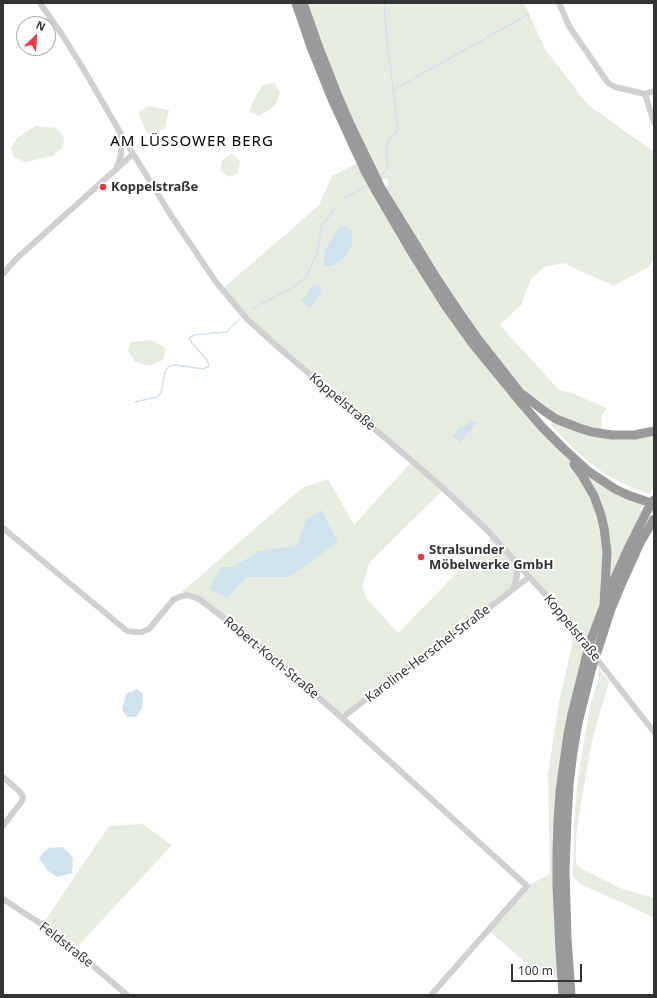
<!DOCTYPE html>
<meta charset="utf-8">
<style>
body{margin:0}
#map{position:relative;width:657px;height:998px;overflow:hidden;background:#fff;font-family:"Noto Sans",sans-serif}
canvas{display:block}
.frame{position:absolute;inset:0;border:4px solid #333;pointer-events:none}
.north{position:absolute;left:16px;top:16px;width:40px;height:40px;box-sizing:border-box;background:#fff;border:1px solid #adadad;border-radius:50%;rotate:25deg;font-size:11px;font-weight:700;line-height:16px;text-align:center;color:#333}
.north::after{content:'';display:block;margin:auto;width:14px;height:18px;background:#e63946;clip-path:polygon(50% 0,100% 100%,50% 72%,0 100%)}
.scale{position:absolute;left:511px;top:964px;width:71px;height:18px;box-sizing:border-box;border:2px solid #333;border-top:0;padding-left:5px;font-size:12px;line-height:14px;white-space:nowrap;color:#333;-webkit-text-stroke:3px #fff;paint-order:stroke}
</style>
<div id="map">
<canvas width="657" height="998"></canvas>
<div class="frame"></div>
<div class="north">N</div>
<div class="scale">100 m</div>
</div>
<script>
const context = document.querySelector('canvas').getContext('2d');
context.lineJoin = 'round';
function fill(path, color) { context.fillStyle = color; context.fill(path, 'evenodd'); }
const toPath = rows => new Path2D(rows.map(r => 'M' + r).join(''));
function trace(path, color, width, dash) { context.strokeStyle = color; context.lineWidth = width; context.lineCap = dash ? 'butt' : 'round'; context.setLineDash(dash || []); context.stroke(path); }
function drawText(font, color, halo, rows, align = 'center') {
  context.font = font + ' "Noto Sans",sans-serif'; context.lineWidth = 4; context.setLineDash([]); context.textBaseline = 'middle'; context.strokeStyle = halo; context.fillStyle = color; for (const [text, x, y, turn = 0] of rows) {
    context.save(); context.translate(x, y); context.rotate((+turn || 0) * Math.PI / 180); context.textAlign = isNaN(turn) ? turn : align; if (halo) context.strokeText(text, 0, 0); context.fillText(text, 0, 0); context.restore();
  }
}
fill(toPath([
 [306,3,524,3,545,49,587,104,654,152,654,259,649,267,613,286,564,263,544,267,532,278,523,299,522,304,500,325,559,390,572,393,607,408,601,417,602,434,579,428,521,394,478,339,385,187,389,184,387,178,382,180,364,146,340,93],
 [275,83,280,93,275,106,259,116,249,111,254,99,263,85],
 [148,106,169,110,165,128,154,134,147,133,138,112],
 [35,126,56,128,64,137,63,147,53,156,25,162,14,157,11,148,17,138],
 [232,154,240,161,238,173,230,177,220,171,222,160],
 [357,163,362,175,370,190,376,191,411,251,576,466,604,528,604,605,580,681,562,978,542,977,488,930,527,886,550,874,548,775,558,707,572,645,574,630,517,562,513,589,342,718,226,619,182,591,184,590,302,488,328,479,354,525,412,461,279,348,222,289,286,234,319,205,332,176],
 [444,489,493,536,398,633,367,599,362,587,369,563],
 [306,520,289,577,246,577,227,598,221,567,232,567,259,551,297,545],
 [152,340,166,348,163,359,150,366,135,362,128,350,131,342],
 [555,420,590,433,654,433,654,487,649,494,635,489,616,480,602,472,589,462,573,448,550,424],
 [581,468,644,502,640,510,642,511,610,578,609,554],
 [599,669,609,681,606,692,593,737,590,751,579,815,576,837,576,862,578,866,582,869,620,888,630,891,654,898,654,918,623,903,580,884,573,877,574,822,578,777,590,707,599,677,598,675],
 [142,824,172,845,78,946,44,922,109,826]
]), '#e6ecdf');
fill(toPath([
 [340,226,352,230,352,245,343,259,332,266,324,266,325,250],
 [319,285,322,292,310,308,301,301,307,294,310,288],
 [470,420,477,423,467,434,460,442,453,436,459,427,466,426],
 [322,510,338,542,289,577,246,577,227,598,209,589,221,567,232,567,259,551,297,545,306,520],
 [137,689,143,694,142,708,137,717,127,717,122,710,126,694],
 [63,847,73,858,72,873,57,877,47,870,39,858,48,848]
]), '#cfe2ee');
trace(toPath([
 [393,90,529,14],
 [380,177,388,168,386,153,388,142,398,129,387,41,384,3],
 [344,198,369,185],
 [252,309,292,288,307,276,317,252,322,225,335,209],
 [135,402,157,397,161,393,165,372,169,366,176,365,203,369,209,366,207,360,192,343,189,338,194,335,226,332,240,319]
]), '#cfe2ee', 1.5);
trace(toPath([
 [40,3,63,36,87,75,121,134,172,217,216,282,247,319,279,348,412,461,444,489,487,530,553,603,654,732],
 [559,3,569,26,608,83,615,87,645,94,654,91],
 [645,94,654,122],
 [117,167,121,155,121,134],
 [3,274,16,259,133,154],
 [3,528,127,631,135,632,142,632,149,629,173,600,179,597,187,595,199,599,253,640,342,718,527,886,431,995],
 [513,589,517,576,516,562],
 [342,718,409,666,498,601,529,577],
 [3,777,19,791,22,795,23,798,22,801,3,826],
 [3,899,38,922,77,952,127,995]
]), '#d0d0d0', 6);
trace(toPath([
 [296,3,311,47,332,99,366,173,376,191,411,251,447,308,472,343,517,398,542,427,563,448,588,471,615,489,628,495,654,504],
 [303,3,319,48,337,94,351,126,381,188,437,279,457,309,478,339,525,399],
 [522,394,544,411,556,419,579,428,592,432,612,435,635,435,654,431],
 [574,464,582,475,594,496,601,515,604,528,607,552,604,605],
 [592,637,613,582,627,551,647,511],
 [599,646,611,609,621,585,641,541,654,519],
 [563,995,560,951,557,886,557,852,558,823,560,791,568,734,572,714,586,658],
 [571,995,567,938,565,871,567,818,569,784,573,752,578,723,592,667]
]), '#9a9a9a', 9);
trace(toPath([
 [647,511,654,500],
 [586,658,592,637],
 [592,667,599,646]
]), '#9a9a9a', 9);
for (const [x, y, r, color] of [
 [103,187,4,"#e63946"],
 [421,557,4,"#e63946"]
]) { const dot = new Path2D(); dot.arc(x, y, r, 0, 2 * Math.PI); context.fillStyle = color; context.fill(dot); trace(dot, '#fff', 1.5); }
drawText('bold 13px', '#333', '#fff', [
 ["Koppelstraße",111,187],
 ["Stralsunder",429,550],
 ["Möbelwerke GmbH",429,565]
], 'left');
drawText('13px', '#333', '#fff', [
 ["Koppelstraße",342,402,40],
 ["Koppelstraße",572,628,51],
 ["Karoline-Herschel-Straße",428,654,-37],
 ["Robert-Koch-Straße",271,658,40],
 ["Feldstraße",66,945,38]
]);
context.letterSpacing = '1px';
drawText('15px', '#000', '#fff', [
 ["AM LÜSSOWER BERG",192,142]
]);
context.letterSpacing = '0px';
</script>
